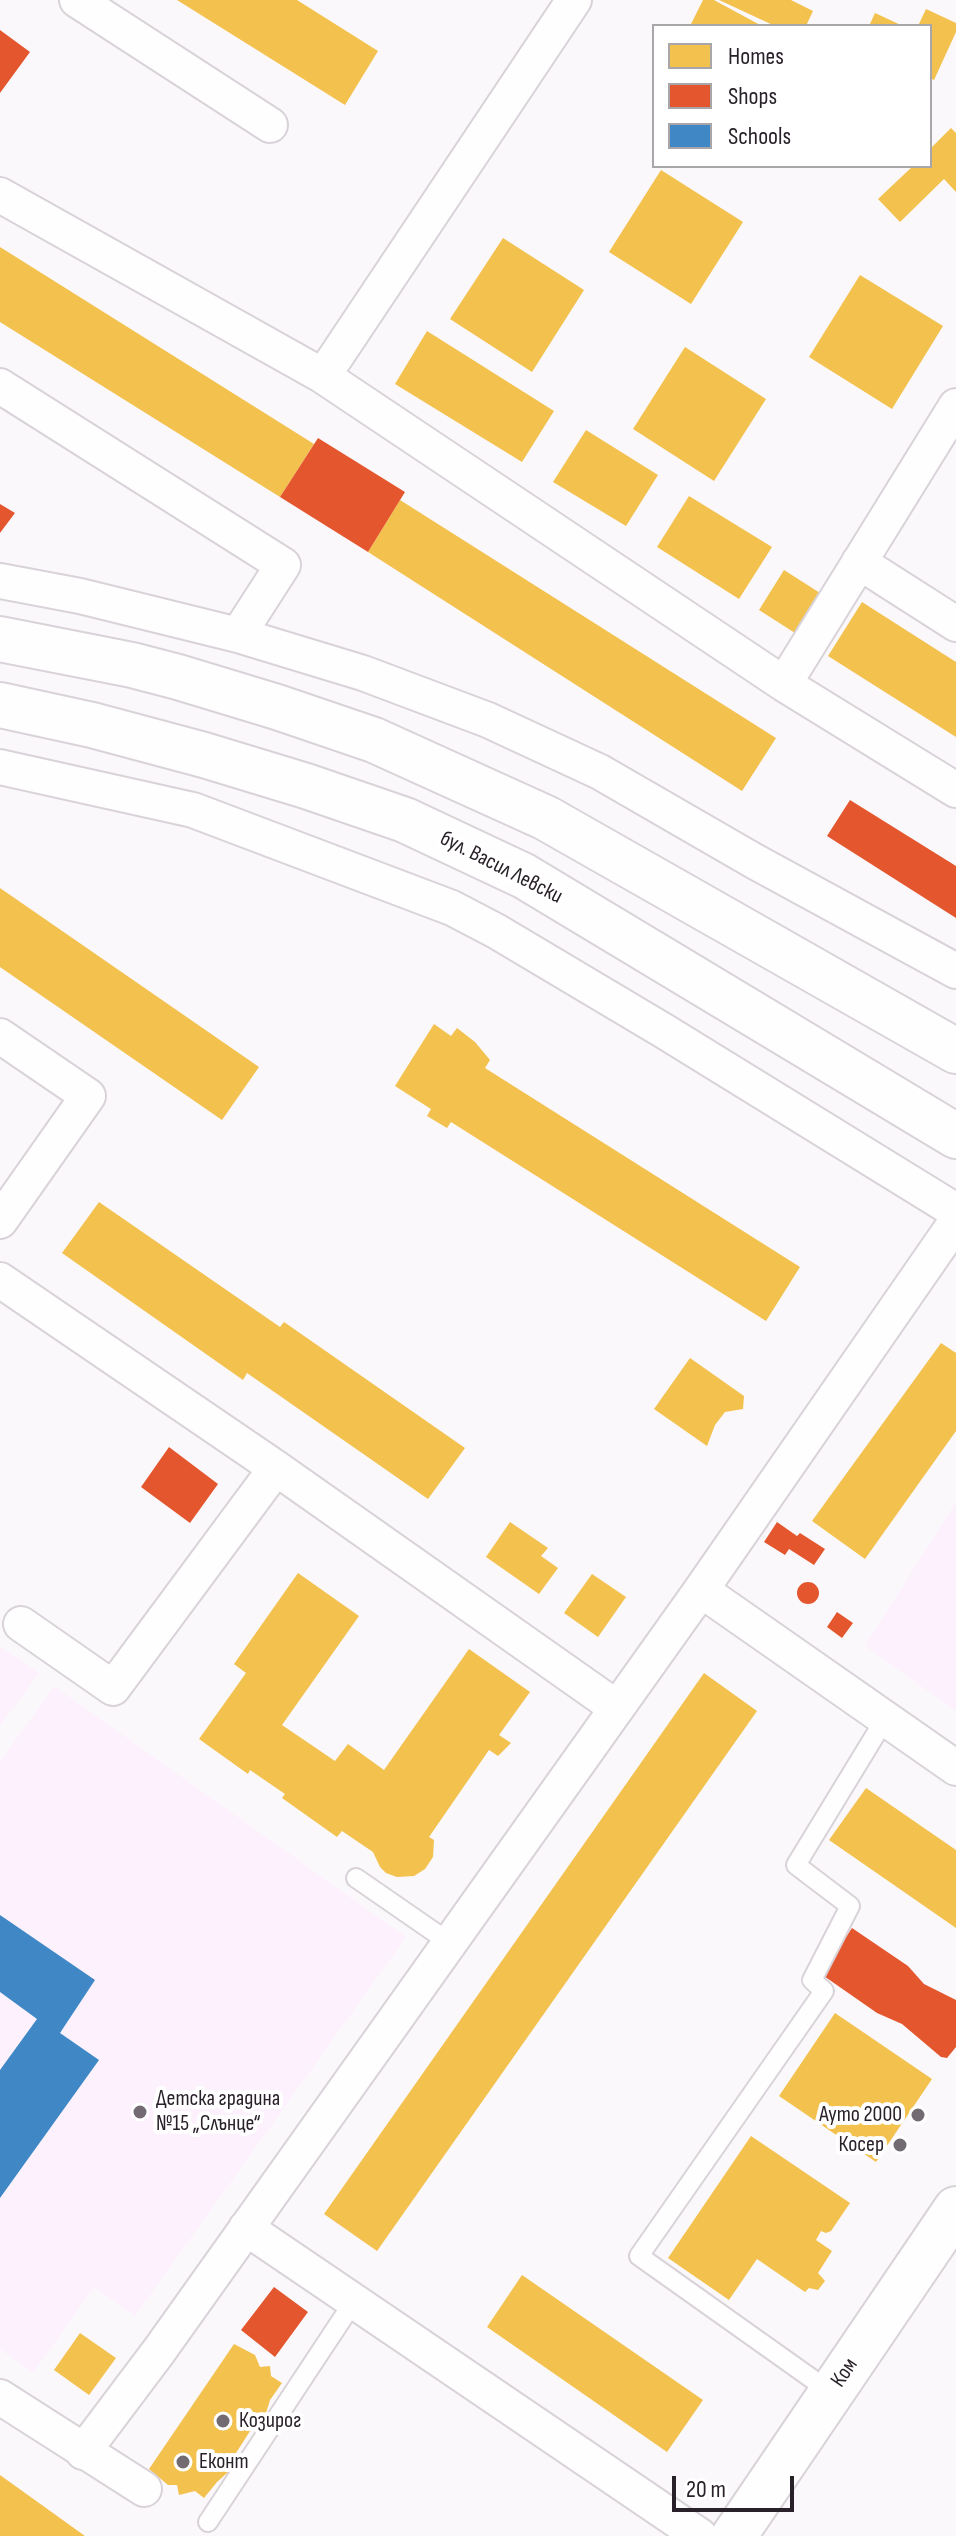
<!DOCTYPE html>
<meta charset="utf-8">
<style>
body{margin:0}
#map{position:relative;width:956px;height:2536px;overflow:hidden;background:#fbf8fb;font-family:"Sofia Sans Condensed",sans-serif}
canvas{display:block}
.legend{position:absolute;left:652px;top:24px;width:280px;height:144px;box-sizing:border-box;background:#fff;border:2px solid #a9a6a9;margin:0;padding:10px 14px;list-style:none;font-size:24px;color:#292129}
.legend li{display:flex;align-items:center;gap:16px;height:40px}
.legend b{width:40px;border:2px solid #a9a6a9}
.scale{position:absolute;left:672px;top:2476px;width:122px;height:36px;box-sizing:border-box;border:4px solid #292129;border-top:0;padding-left:10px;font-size:24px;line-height:28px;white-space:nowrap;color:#292129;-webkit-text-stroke:6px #fff;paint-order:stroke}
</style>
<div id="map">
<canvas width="956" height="2536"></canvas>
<ul class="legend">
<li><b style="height:22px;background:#f2c14e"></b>Homes</li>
<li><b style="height:22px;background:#e4572e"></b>Shops</li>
<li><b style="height:22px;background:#3f88c5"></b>Schools</li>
</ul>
<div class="scale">20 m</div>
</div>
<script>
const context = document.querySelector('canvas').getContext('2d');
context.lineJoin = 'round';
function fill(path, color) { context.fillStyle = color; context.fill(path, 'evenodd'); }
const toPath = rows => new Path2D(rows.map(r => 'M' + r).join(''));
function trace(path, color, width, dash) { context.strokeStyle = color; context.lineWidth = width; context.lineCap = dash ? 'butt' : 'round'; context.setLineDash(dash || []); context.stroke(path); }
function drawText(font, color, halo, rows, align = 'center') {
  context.font = font + ' "Sofia Sans Condensed",sans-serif'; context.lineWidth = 8; context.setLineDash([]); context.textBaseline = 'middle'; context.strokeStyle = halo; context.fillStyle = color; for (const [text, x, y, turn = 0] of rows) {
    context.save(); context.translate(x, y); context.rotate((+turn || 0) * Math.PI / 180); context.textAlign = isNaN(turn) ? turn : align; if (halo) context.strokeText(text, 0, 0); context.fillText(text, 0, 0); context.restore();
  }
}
fill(toPath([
 [956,1502,956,1711,865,1646],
 [0,1646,39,1673,0,1726],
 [54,1686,406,1937,135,2316,94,2287,33,2373,0,2349,0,1762]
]), '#fcf1fc');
fill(toPath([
 [177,0,297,0,378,51,345,105],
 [703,0,714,0,762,26,690,26],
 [719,0,791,0,813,11,806,26,775,26],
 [926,9,956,23,956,32,934,80,930,78,930,26,918,26],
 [875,13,903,26,869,26],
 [951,128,956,133,956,192,944,179,900,222,878,199,913,166,930,166,930,149],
 [661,170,743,222,691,304,609,252],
 [503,238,584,290,532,372,450,319],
 [0,247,314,444,280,497,0,322],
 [860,275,943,326,892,409,809,357],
 [427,331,554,411,522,462,395,384],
 [685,347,766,399,714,481,633,429],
 [586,430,658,475,626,526,553,482],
 [689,496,772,547,739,599,657,547],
 [400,500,776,738,742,791,368,552],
 [784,570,820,593,795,633,759,610],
 [862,602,956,662,956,737,828,656],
 [0,888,259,1067,222,1120,0,967],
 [434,1024,451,1036,457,1028,475,1042,490,1060,485,1068,800,1267,766,1321,451,1122,447,1128,427,1116,431,1109,395,1086],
 [99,1202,280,1327,284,1322,465,1448,428,1499,247,1373,243,1380,62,1253],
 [941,1343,956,1353,956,1431,865,1559,812,1521],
 [690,1358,744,1396,743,1409,725,1412,715,1425,707,1446,654,1409],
 [510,1522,548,1548,541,1556,558,1568,539,1594,486,1557],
 [298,1573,359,1616,282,1725,335,1761,348,1744,384,1770,469,1649,530,1692,499,1735,511,1743,498,1756,489,1750,429,1837,434,1840,433,1857,425,1869,414,1876,397,1877,386,1873,380,1867,373,1852,342,1831,337,1837,282,1798,285,1794,250,1770,248,1774,199,1739,246,1673,234,1664],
 [592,1574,626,1597,598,1637,564,1613],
 [704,1673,757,1711,377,2251,324,2214],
 [866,1788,956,1850,956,1928,829,1840],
 [835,2013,932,2079,876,2162,779,2096],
 [751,2136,850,2203,831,2231,826,2233,821,2231,816,2240,832,2251,818,2273,825,2281,818,2290,809,2288,805,2292,757,2259,729,2300,668,2258],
 [522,2275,703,2400,667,2452,487,2327],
 [80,2333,116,2358,89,2395,54,2370],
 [234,2344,255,2355,260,2367,270,2366,271,2376,282,2383,270,2400,260,2433,252,2428,236,2453,244,2458,217,2482,204,2498,195,2491,179,2495,177,2485,168,2485,149,2469],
 [0,2475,85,2536,0,2536]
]), '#f2c14e');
fill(toPath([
 [0,30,30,52,0,93],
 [318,438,405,492,368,552,280,497],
 [0,504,15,513,0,533],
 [850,800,956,866,956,918,827,836],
 [169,1447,218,1484,190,1523,141,1487],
 [777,1522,797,1536,800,1533,825,1549,814,1565,789,1549,785,1555,764,1542],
 '797 1593a11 11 0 1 1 22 0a11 11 0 1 1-22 0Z',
 [837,1612,853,1623,842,1638,827,1627],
 [852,1928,908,1966,924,1984,956,2000,956,2047,947,2058,941,2057,902,2024,877,2013,821,1974],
 [274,2287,308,2312,275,2357,241,2330]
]), '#e4572e');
fill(toPath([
 [0,1915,95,1980,60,2033,99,2060,0,2198,0,2070,37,2019,0,1992]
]), '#3f88c5');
const service = toPath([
 [356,1878,450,1943],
 [832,2393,639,2256,824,1991,812,1980,850,1906,796,1865,885,1719],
 [208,2522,354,2301]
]);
const minor = toPath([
 [77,0,270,125],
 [0,195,323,376,784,684,956,790],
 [323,376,574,0],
 [0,386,283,565,238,635],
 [859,562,956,624],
 [0,581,80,596,238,635,363,673,488,720,600,772,754,861,956,971],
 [784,684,956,406],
 [0,767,193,810,452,908,496,931,664,1031,956,1211],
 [0,1036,88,1096,0,1221],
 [0,1280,276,1468,617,1708],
 [701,1590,956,1768],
 [21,1624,113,1688,276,1468],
 [246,2228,700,2536],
 [0,2397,144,2489],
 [83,2452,159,2351,701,1590,956,1222]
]);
const tertiary = toPath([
 [734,2536,956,2209]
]);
const secondary = toPath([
 [0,639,132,665,178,677,277,707,374,740,546,818,956,1051],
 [0,705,92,725,204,755,306,786,405,820,524,876,956,1136]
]);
trace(service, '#d9d3d9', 22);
trace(minor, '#d9d3d9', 38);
trace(tertiary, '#d9d3d9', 48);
trace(secondary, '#d9d3d9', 48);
trace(service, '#fefefe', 18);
trace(minor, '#fefefe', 34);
trace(tertiary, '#fefefe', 44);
trace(secondary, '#fefefe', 44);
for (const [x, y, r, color] of [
 [140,2112,8,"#726c72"],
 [918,2115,8,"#726c72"],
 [900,2145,8,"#726c72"],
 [223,2421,8,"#726c72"],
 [183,2462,8,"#726c72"]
]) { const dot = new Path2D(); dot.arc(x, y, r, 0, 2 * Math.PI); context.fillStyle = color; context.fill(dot); trace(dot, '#fff', 3); }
drawText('22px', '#292129', '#fff', [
 ["бул. Васил Левски",501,868,27],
 ["Ком",845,2373,-56]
]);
drawText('22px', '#292129', '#fff', [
 ["Детска градина",156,2099],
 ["№15 „Слънце“",156,2124],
 ["Ауто 2000",902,2115,"right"],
 ["Косер",884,2145,"right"],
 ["Козирог",239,2421],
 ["Еконт",199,2462]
], 'left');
</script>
